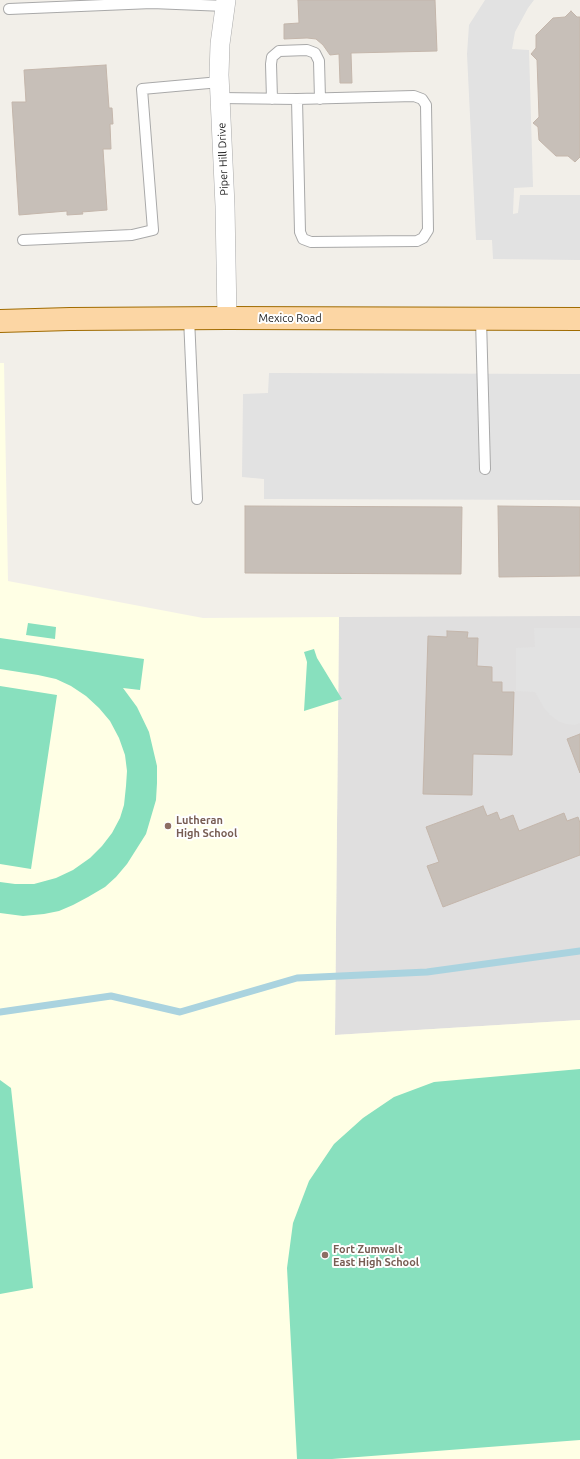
<!DOCTYPE html>
<style>
body{margin:0}
canvas{display:block;background:#f2efe9}
</style>
<canvas width="580" height="1459"></canvas>
<script>
const context = document.querySelector('canvas').getContext('2d');
context.lineJoin = 'round';
function fill(path, color) { context.fillStyle = color; context.fill(path, 'evenodd'); }
const toPath = rows => new Path2D(rows.map(r => 'M' + r).join(''));
function trace(path, color, width, dash) { context.strokeStyle = color; context.lineWidth = width; context.lineCap = dash ? 'butt' : 'round'; context.setLineDash(dash || []); context.stroke(path); }
function drawText(font, color, halo, rows, align = 'center') {
  context.font = font + ' Ubuntu,sans-serif'; context.lineWidth = 4; context.setLineDash([]); context.textBaseline = 'middle'; context.strokeStyle = halo; context.fillStyle = color; for (const [text, x, y, turn = 0] of rows) {
    context.save(); context.translate(x, y); context.rotate((+turn || 0) * Math.PI / 180); context.textAlign = isNaN(turn) ? turn : align; if (halo) context.strokeText(text, 0, 0); context.fillText(text, 0, 0); context.restore();
  }
}
fill(toPath([
 [580,616,580,1020,335,1035,339,617]
]), '#e0dfdf');
fill(toPath([
 [0,363,4,363,8,581,203,618,339,617,335,1035,580,1020,580,1459,0,1459]
]), '#ffffe5');
fill(toPath([
 [28,623,56,627,55,639,26,635],
 [0,638,144,659,140,690,123,688,137,707,149,732,157,766,157,783,156,800,146,834,127,864,116,877,105,887,88,897,73,905,59,911,44,914,23,916,0,913,0,882,15,884,34,884,56,878,73,870,90,858,102,846,112,833,120,818,124,805,126,786,127,771,125,755,119,738,110,721,99,708,86,696,71,686,56,679,38,675,0,669],
 [314,649,317,658,342,699,304,711,307,662,304,652],
 [0,686,57,695,31,869,0,864],
 [580,1069,580,1440,332,1459,297,1459,287,1268,293,1223,309,1181,334,1144,363,1118,394,1097,434,1082],
 [0,1080,11,1088,33,1288,0,1294]
]), '#88e0be');
fill(toPath([
 [485,0,534,0,528,8,515,32,512,49,529,50,533,187,514,188,513,214,518,213,520,195,580,195,580,260,493,259,492,240,476,240,467,54,469,25],
 [269,373,580,374,580,500,264,499,264,479,242,477,243,394,268,393],
 [534,628,580,628,580,723,575,725,566,724,558,721,550,715,544,708,535,692,516,691,516,648,535,647]
]), '#e2e2e2');
trace(toPath([
 [0,1012,111,996,180,1012,297,978,427,972,580,951]
]), '#aad3df', 7);
const building = toPath([
 [298,0,435,0,437,51,351,53,352,83,340,83,339,54,330,55,323,45,316,39,307,38,284,39,284,24,299,23,298,0],
 [571,11,577,17,580,17,580,157,575,162,568,156,556,156,539,140,538,127,533,123,539,117,537,60,531,54,536,48,536,35,553,18,565,17,571,11],
 [106,65,109,108,112,108,113,124,110,124,111,149,103,149,107,210,82,212,83,214,67,215,67,211,19,215,12,102,26,102,24,70,106,65],
 [245,506,462,507,461,574,245,573,245,506],
 [498,506,580,507,580,576,499,577,498,506],
 [447,631,468,632,467,638,478,638,477,666,492,667,492,682,502,682,502,692,514,692,512,755,473,754,472,795,423,794,428,636,447,637,447,631],
 [580,734,580,773,567,739,580,734],
 [483,806,487,816,497,812,500,820,513,815,519,831,564,813,567,821,578,817,580,823,580,855,443,907,427,866,439,862,426,827,483,806]
]);
fill(building, '#c7bfb8');
trace(building, '#c4b6ab', 1);
const service = toPath([
 [9,9,152,3,225,6],
 [220,98,297,99,300,232,303,239,311,242,417,241,423,238,428,230,426,105,422,99,414,96,297,99],
 [272,99,271,64,272,57,279,51,307,50,315,53,319,61,320,99],
 [23,240,132,235,153,230,142,89,220,82],
 [189,318,197,499],
 [481,319,485,469]
]);
const minor = toPath([
 [226,0,220,44,219,75,225,206,227,318]
]);
const primary = toPath([
 [0,321,70,319,227,318,580,319]
]);
trace(service, '#a9a9a9', 12);
trace(minor, '#a9a9a9', 20);
trace(primary, '#a06b00', 24);
trace(service, '#fff', 10);
trace(minor, '#fff', 19);
trace(primary, '#fcd6a4', 22);
for (const [x, y, r, color] of [
 [168,826,4,"#8d6e63"],
 [325,1255,4,"#8d6e63"]
]) { const dot = new Path2D(); dot.arc(x, y, r, 0, 2 * Math.PI); context.fillStyle = color; context.fill(dot); trace(dot, '#fff', 1.5); }
drawText('11px', '#222', '#fff', [
 ["Piper Hill Drive",223,159,-92],
 ["Mexico Road",290,318]
]);
drawText('bold 11px', '#785e54', '#fff', [
 ["Lutheran",176,820],
 ["High School",176,833],
 ["Fort Zumwalt",333,1249],
 ["East High School",333,1262]
], 'left');
</script>
